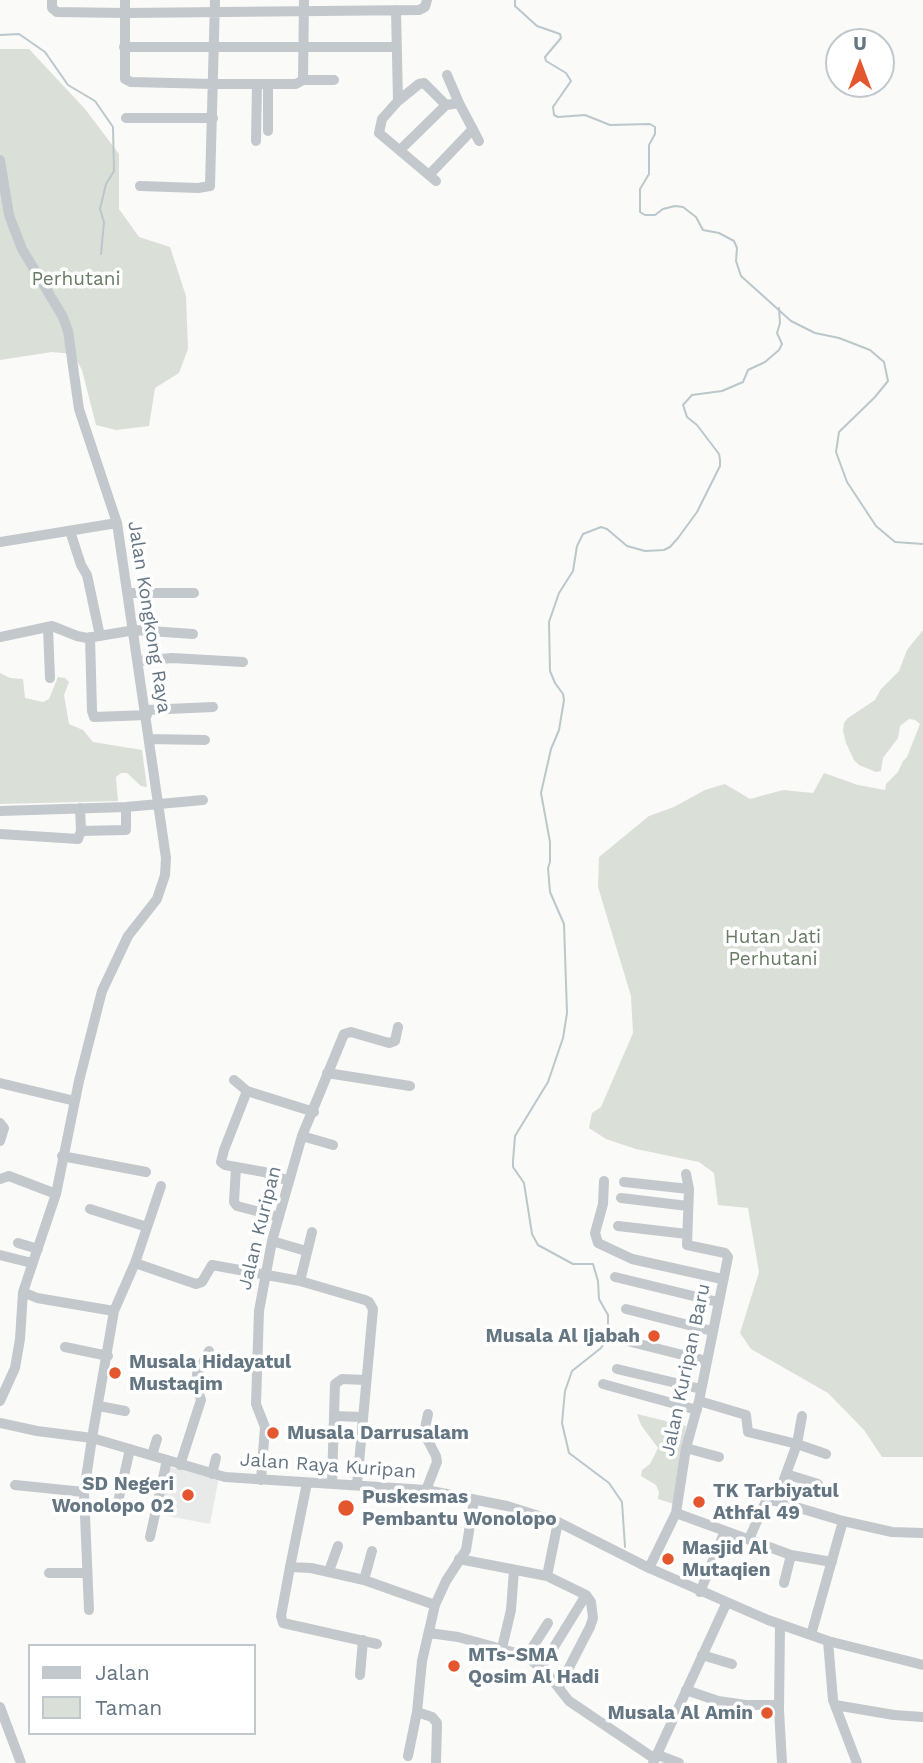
<!DOCTYPE html>
<style>
body{margin:0}
#map{position:relative;width:923px;height:1763px;overflow:hidden;background:#fafaf8;font-family:"Work Sans",sans-serif}
canvas{display:block}
.legend{position:absolute;left:28px;top:1644px;width:228px;height:91px;box-sizing:border-box;background:#fff;border:2px solid #c1c8cd;margin:0;padding:9px 12px;list-style:none;font-size:21px;color:#657683}
.legend li{display:flex;align-items:center;gap:14px;height:35px}
.legend b{width:35px;border:2px solid #c1c8cd}
.north{position:absolute;left:825px;top:28px;width:70px;height:70px;box-sizing:border-box;background:#fff;border:2px solid #c1c8cd;border-radius:50%;rotate:0deg;font-size:19px;font-weight:700;line-height:28px;text-align:center;color:#657683}
.north::after{content:'';display:block;margin:auto;width:24px;height:32px;background:#e4572e;clip-path:polygon(50% 0,100% 100%,50% 72%,0 100%)}
</style>
<div id="map">
<canvas width="923" height="1763"></canvas>
<ul class="legend">
<li><b style="height:9px;background:#c3c8cc"></b>Jalan</li>
<li><b style="height:19px;background:#dadfd7"></b>Taman</li>
</ul>
<div class="north">U</div>
</div>
<script>
const context = document.querySelector('canvas').getContext('2d');
context.lineJoin = 'round';
function fill(path, color) { context.fillStyle = color; context.fill(path, 'evenodd'); }
const toPath = rows => new Path2D(rows.map(r => 'M' + r).join(''));
function trace(path, color, width, dash) { context.strokeStyle = color; context.lineWidth = width; context.lineCap = dash ? 'butt' : 'round'; context.setLineDash(dash || []); context.stroke(path); }
function drawText(font, color, halo, rows, align = 'center') {
  context.font = font + ' "Work Sans",sans-serif'; context.lineWidth = 7; context.setLineDash([]); context.textBaseline = 'middle'; context.strokeStyle = halo; context.fillStyle = color; for (const [text, x, y, turn = 0] of rows) {
    context.save(); context.translate(x, y); context.rotate((+turn || 0) * Math.PI / 180); context.textAlign = isNaN(turn) ? turn : align; if (halo) context.strokeText(text, 0, 0); context.fillText(text, 0, 0); context.restore();
  }
}
fill(toPath([
 [167,1467,219,1477,210,1524,157,1514]
]), '#e8e9e9');
fill(toPath([
 [0,49,29,49,85,109,119,154,119,209,139,237,170,247,186,296,188,349,179,373,155,388,149,426,116,430,96,425,82,370,73,354,52,352,0,360],
 [923,630,923,1457,882,1457,864,1430,828,1393,751,1349,740,1333,759,1272,748,1208,718,1205,714,1173,699,1162,636,1149,606,1139,589,1128,592,1113,601,1107,633,1033,631,996,598,887,599,857,649,816,674,807,705,790,725,784,750,799,783,790,813,793,824,773,858,785,885,790,886,784,898,772,903,761,907,757,920,724,915,720,909,719,900,726,898,738,883,758,881,771,876,772,859,765,854,760,846,743,843,731,844,723,848,718,875,700,881,689,899,671,907,650],
 [0,673,10,678,23,679,25,698,43,702,49,699,58,677,65,678,69,682,64,695,69,724,83,730,93,742,142,750,147,787,141,786,127,773,121,773,116,777,118,801,0,804],
 [637,1414,686,1426,674,1504,658,1499,659,1492,656,1485,641,1476,642,1470,650,1464,658,1448,641,1425]
]), '#dadfd7');
trace(toPath([
 [515,0,515,6,537,26,560,34,561,38,545,57,546,61,566,73,571,81,553,107,554,115,558,117,585,115,610,125,650,124,655,127,655,134,649,145,649,174,640,189,640,212,645,215,655,215,663,209,675,206,683,207,696,217,703,230,719,233,734,241,737,248,736,261,741,276,791,321,815,333,839,338,870,350,884,362,888,381,875,397,839,432,836,452,847,482,876,526,895,542,923,544],
 [0,35,19,34,45,52,68,85,95,101,113,127,114,171,106,184,100,209,104,222,101,254],
 [625,1547,622,1502,609,1483,569,1453,562,1423,565,1391,572,1371,601,1348,608,1338,608,1315,599,1299,598,1281,593,1264,573,1264,538,1245,532,1234,524,1183,513,1167,513,1161,515,1136,548,1082,563,1038,567,1013,564,924,550,892,548,868,550,862,550,842,541,793,551,749,559,730,564,700,563,694,555,683,550,671,549,622,559,593,573,571,577,546,583,534,601,527,607,529,627,546,645,551,664,550,670,547,678,538,697,512,720,466,720,460,719,454,697,425,687,417,683,405,692,395,722,391,743,382,748,370,765,362,779,350,782,344,777,333,780,323,779,308]
]), '#bbc7cb', 2);
trace(toPath([
 [52,0,52,8,57,12,125,13,419,10,425,7,427,0],
 [125,0,125,79,131,82,214,84,296,84,303,80,304,0],
 [396,10,398,101,382,119,379,133,436,181],
 [124,47,396,47],
 [447,75,459,103],
 [303,80,334,80],
 [398,101,419,84,424,83,446,105,459,103,479,141],
 [126,118,213,118],
 [268,131,268,84],
 [256,141,257,84],
 [400,150,446,105],
 [0,160,9,215,22,249,63,317,68,331,79,409,117,523,166,858,165,875,157,899,128,936,102,991,79,1081,56,1194,23,1292,20,1339,15,1368,0,1401],
 [429,175,473,129],
 [140,186,198,188,210,186,215,0],
 [70,531,81,565,87,575,100,636],
 [0,542,117,523],
 [129,593,194,593],
 [48,628,50,678],
 [0,637,52,626,77,636,87,638,135,630,193,634],
 [90,637,92,711,94,717,147,715],
 [139,661,172,658,243,662],
 [146,710,213,707],
 [149,739,205,740],
 [0,811,126,807,203,800],
 [81,831,126,830,126,807],
 [0,834,78,839,81,831,80,808],
 [327,1073,410,1086],
 [234,1080,247,1091,314,1112],
 [0,1083,75,1101],
 [247,1091,224,1150,221,1162,225,1165,264,1172,289,1181],
 [0,1123,4,1128,0,1141],
 [302,1136,333,1145],
 [62,1156,146,1172],
 [236,1167,234,1202,237,1206,279,1217],
 [0,1179,9,1176,56,1194],
 [604,1181,603,1204,595,1233,598,1243,632,1259,722,1279],
 [624,1182,689,1189],
 [621,1198,688,1206],
 [90,1209,147,1227],
 [618,1226,687,1234],
 [312,1232,300,1281,365,1300,369,1302,373,1309,357,1485],
 [272,1241,306,1251],
 [18,1243,38,1249],
 [0,1255,32,1263],
 [135,1263,196,1284,202,1282,212,1265,300,1281],
 [615,1277,718,1302],
 [23,1292,37,1298,114,1311],
 [626,1309,712,1331],
 [631,1342,707,1361],
 [65,1347,108,1356],
 [617,1369,701,1389],
 [603,1384,697,1410],
 [699,1401,746,1415,748,1432,797,1444,776,1501,843,1521],
 [99,1406,125,1411],
 [334,1416,362,1417],
 [802,1416,797,1444,826,1454],
 [0,1423,37,1431,92,1438,225,1477,426,1490,507,1506,558,1522,649,1568,768,1620,828,1641,923,1665],
 [686,1448,719,1457],
 [152,1455,157,1439],
 [180,1465,201,1400,197,1387,197,1374,209,1351],
 [212,1474,216,1458],
 [786,1474,818,1484],
 [261,1480,265,1427,256,1404,259,1311,272,1241,302,1136,344,1034,351,1032,389,1043,395,1041,398,1027],
 [307,1483,290,1567,311,1568,364,1580,435,1605],
 [332,1483,335,1384,342,1379,365,1380],
 [15,1485,84,1492],
 [426,1490,437,1462,436,1456,424,1433,428,1414],
 [117,1507,130,1449],
 [676,1513,791,1555,832,1562],
 [150,1537,167,1460],
 [749,1539,766,1501,776,1501],
 [459,1559,547,1576,586,1595,591,1602,593,1618,590,1627,559,1687],
 [290,1567,281,1616,283,1623,377,1644],
 [649,1568,676,1513,686,1448,699,1401,728,1257,725,1253,687,1245,689,1189,686,1174],
 [329,1571,338,1546],
 [49,1573,87,1573],
 [547,1576,558,1522],
 [364,1580,372,1551],
 [784,1583,791,1555],
 [700,1592,725,1531],
 [89,1610,84,1492,92,1438,114,1311,135,1263,161,1186],
 [780,1625,779,1710,782,1763],
 [429,1633,458,1637,527,1656,550,1677,569,1701,655,1759],
 [811,1635,843,1521,892,1532,923,1533],
 [828,1641,833,1700,857,1763],
 [502,1648,511,1610,514,1570],
 [702,1655,732,1664],
 [527,1656,548,1623],
 [541,1668,586,1595],
 [360,1675,363,1640],
 [686,1690,718,1701,746,1705,779,1705],
 [835,1705,894,1715,923,1717],
 [0,1707,21,1763],
 [658,1755,679,1763],
 [408,1756,417,1712],
 [436,1763,437,1723,432,1717,417,1712,422,1661,435,1605,446,1581,466,1550,474,1500],
 [653,1763,727,1602]
]), '#c3c8cc', 10);
for (const [x, y, r, color] of [
 [654,1336,7,"#e4572e"],
 [115,1373,7,"#e4572e"],
 [273,1433,7,"#e4572e"],
 [188,1495,7,"#e4572e"],
 [699,1502,7,"#e4572e"],
 [346,1508,9,"#e4572e"],
 [668,1559,7,"#e4572e"],
 [454,1666,7,"#e4572e"],
 [767,1713,7,"#e4572e"]
]) { const dot = new Path2D(); dot.arc(x, y, r, 0, 2 * Math.PI); context.fillStyle = color; context.fill(dot); trace(dot, '#fff', 2.5); }
drawText('19px', '#687a64', '#fff', [
 ["Perhutani",76,279],
 ["Hutan Jati",773,937],
 ["Perhutani",773,959]
]);
drawText('19px', '#657683', '#fff', [
 ["Jalan Kongkong Raya",149,617,81],
 ["Jalan Kuripan",260,1228,-76],
 ["Jalan Kuripan Baru",686,1370,-78],
 ["Jalan Raya Kuripan",328,1466,4]
]);
drawText('bold 19px', '#657683', '#fff', [
 ["Musala Al Ijabah",640,1336,"right"],
 ["Musala Hidayatul",129,1362],
 ["Mustaqim",129,1384],
 ["Musala Darrusalam",287,1433],
 ["SD Negeri",174,1484,"right"],
 ["Wonolopo 02",174,1506,"right"],
 ["TK Tarbiyatul",713,1491],
 ["Athfal 49",713,1513],
 ["Puskesmas",362,1497],
 ["Pembantu Wonolopo",362,1519],
 ["Masjid Al",682,1548],
 ["Mutaqien",682,1570],
 ["MTs-SMA",468,1655],
 ["Qosim Al Hadi",468,1677],
 ["Musala Al Amin",753,1713,"right"]
], 'left');
</script>
